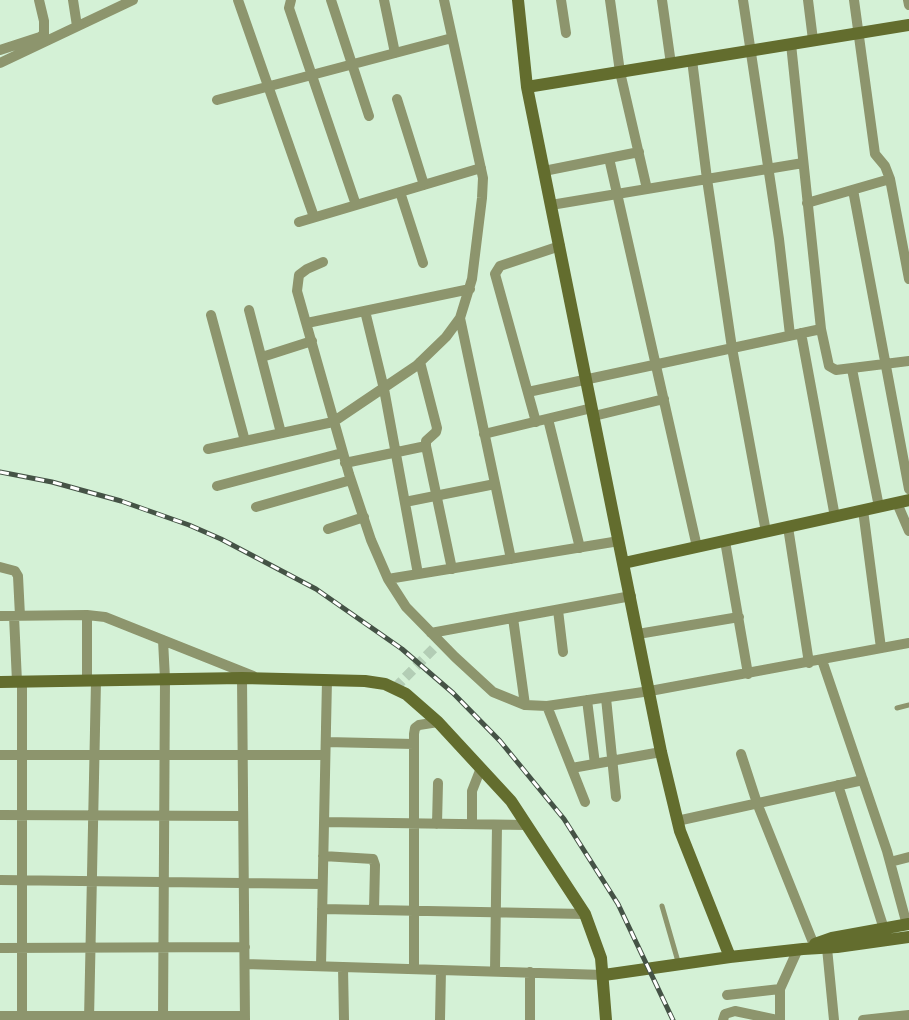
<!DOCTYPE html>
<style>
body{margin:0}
canvas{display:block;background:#d4f1d6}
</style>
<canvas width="909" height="1020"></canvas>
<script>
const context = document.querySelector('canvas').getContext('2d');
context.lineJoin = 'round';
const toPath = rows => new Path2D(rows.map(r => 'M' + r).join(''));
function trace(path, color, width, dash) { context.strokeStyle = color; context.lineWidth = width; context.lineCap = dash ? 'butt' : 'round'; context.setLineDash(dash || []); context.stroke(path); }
trace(toPath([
 [395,688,440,642]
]), '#b3cdb5', 10, [10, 5]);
trace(toPath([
 [897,708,909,705],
 [662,906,679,965]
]), '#8d956d', 5);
trace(toPath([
 [73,0,77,26],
 [238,0,314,217],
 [291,0,289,8,356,205],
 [331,0,369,116],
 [384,0,395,53],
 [561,0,566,33],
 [610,0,620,72,647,189],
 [662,0,671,64],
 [743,0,779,239,790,335],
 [808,0,813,40],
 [854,0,875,154,885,166,890,179,909,279],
 [908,0,909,5],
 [791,44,821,329,829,366,836,370,909,361],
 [0,50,40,37,44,34,44,21,39,0],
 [692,60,707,179,732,348,766,532],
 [0,63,133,0],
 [397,99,424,185],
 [217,100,452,38],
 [609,158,697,547],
 [544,171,639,152],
 [853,190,909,489],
 [400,192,423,263],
 [807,203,890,179],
 [551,205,803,163],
 [299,222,481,168],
 [323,262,307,269,299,275,297,291,349,474,371,540,388,579,406,607,455,657,493,692,525,705,547,706,650,691,909,643],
 [249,310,281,433],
 [365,311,384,389,418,574],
 [211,315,245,441],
 [460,318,511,559],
 [307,323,470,289],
 [801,333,835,517],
 [262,357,312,341],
 [420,362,437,428,436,432,426,441,426,446,452,569],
 [852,369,879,507],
 [528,392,821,329],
 [594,416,664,399],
 [548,419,580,548],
 [536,422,495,274,500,266,560,246],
 [484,434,592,408],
 [208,449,333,422,416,366,446,337,460,318,472,279,482,198,483,178,444,0],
 [345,463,426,446],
 [217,486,342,453],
 [405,502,495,484],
 [897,503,909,531],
 [256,507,351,480],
 [863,510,881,648],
 [788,527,809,663],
 [328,529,364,517],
 [725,541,748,674],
 [0,567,15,571,18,576,20,616],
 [388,579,619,541],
 [558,610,563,652],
 [87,615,87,681],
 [0,616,87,615,105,617,253,676],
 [14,616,17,682],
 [513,618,525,705],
 [431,633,631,596],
 [638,634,739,617],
 [822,660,887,851,907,925],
 [242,678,245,1020],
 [606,698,616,797],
 [587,700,595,764],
 [547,706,585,802],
 [326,742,414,744],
 [741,754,757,803,814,945],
 [0,755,325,755],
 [572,768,661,752],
 [838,785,884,929],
 [0,815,243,816],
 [677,821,863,780],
 [324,822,527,825],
 [437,824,438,783],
 [472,824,472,791,481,768],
 [323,856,373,859,375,865,374,910],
 [890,862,909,857],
 [0,880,322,884],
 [322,909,585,914],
 [0,948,245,947],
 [827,948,834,1020],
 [245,964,604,975],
 [321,966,327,680],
 [343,967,344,1020],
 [414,969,414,734,415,728,419,725,438,722],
 [495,971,497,825],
 [727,995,780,989],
 [0,1016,245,1016],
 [22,1020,22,682],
 [89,1020,96,681],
 [163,1020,165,679,163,640],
 [440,1020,441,970],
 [530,1020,530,972],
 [723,1020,725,1014,735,1011,777,1020],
 [780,1020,780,989,798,949],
 [863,1020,909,1015]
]), '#8d956d', 10);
trace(toPath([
 [518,0,527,87,661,752,680,831,730,957],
 [527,87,909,25],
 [624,563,909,500],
 [0,682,242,678,365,681,385,684,406,694,438,722,511,801,585,914,601,958,606,1020],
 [815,944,832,938,909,924],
 [604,975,730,957,803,949,837,947,909,937]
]), '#636d2e', 12);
const rail = toPath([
 [0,472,52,482,121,501,189,525,221,539,316,589,402,649,453,693,500,741,564,819,618,904,673,1020]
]);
trace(rail, '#455346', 5);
trace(rail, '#fff', 3, [9]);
</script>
